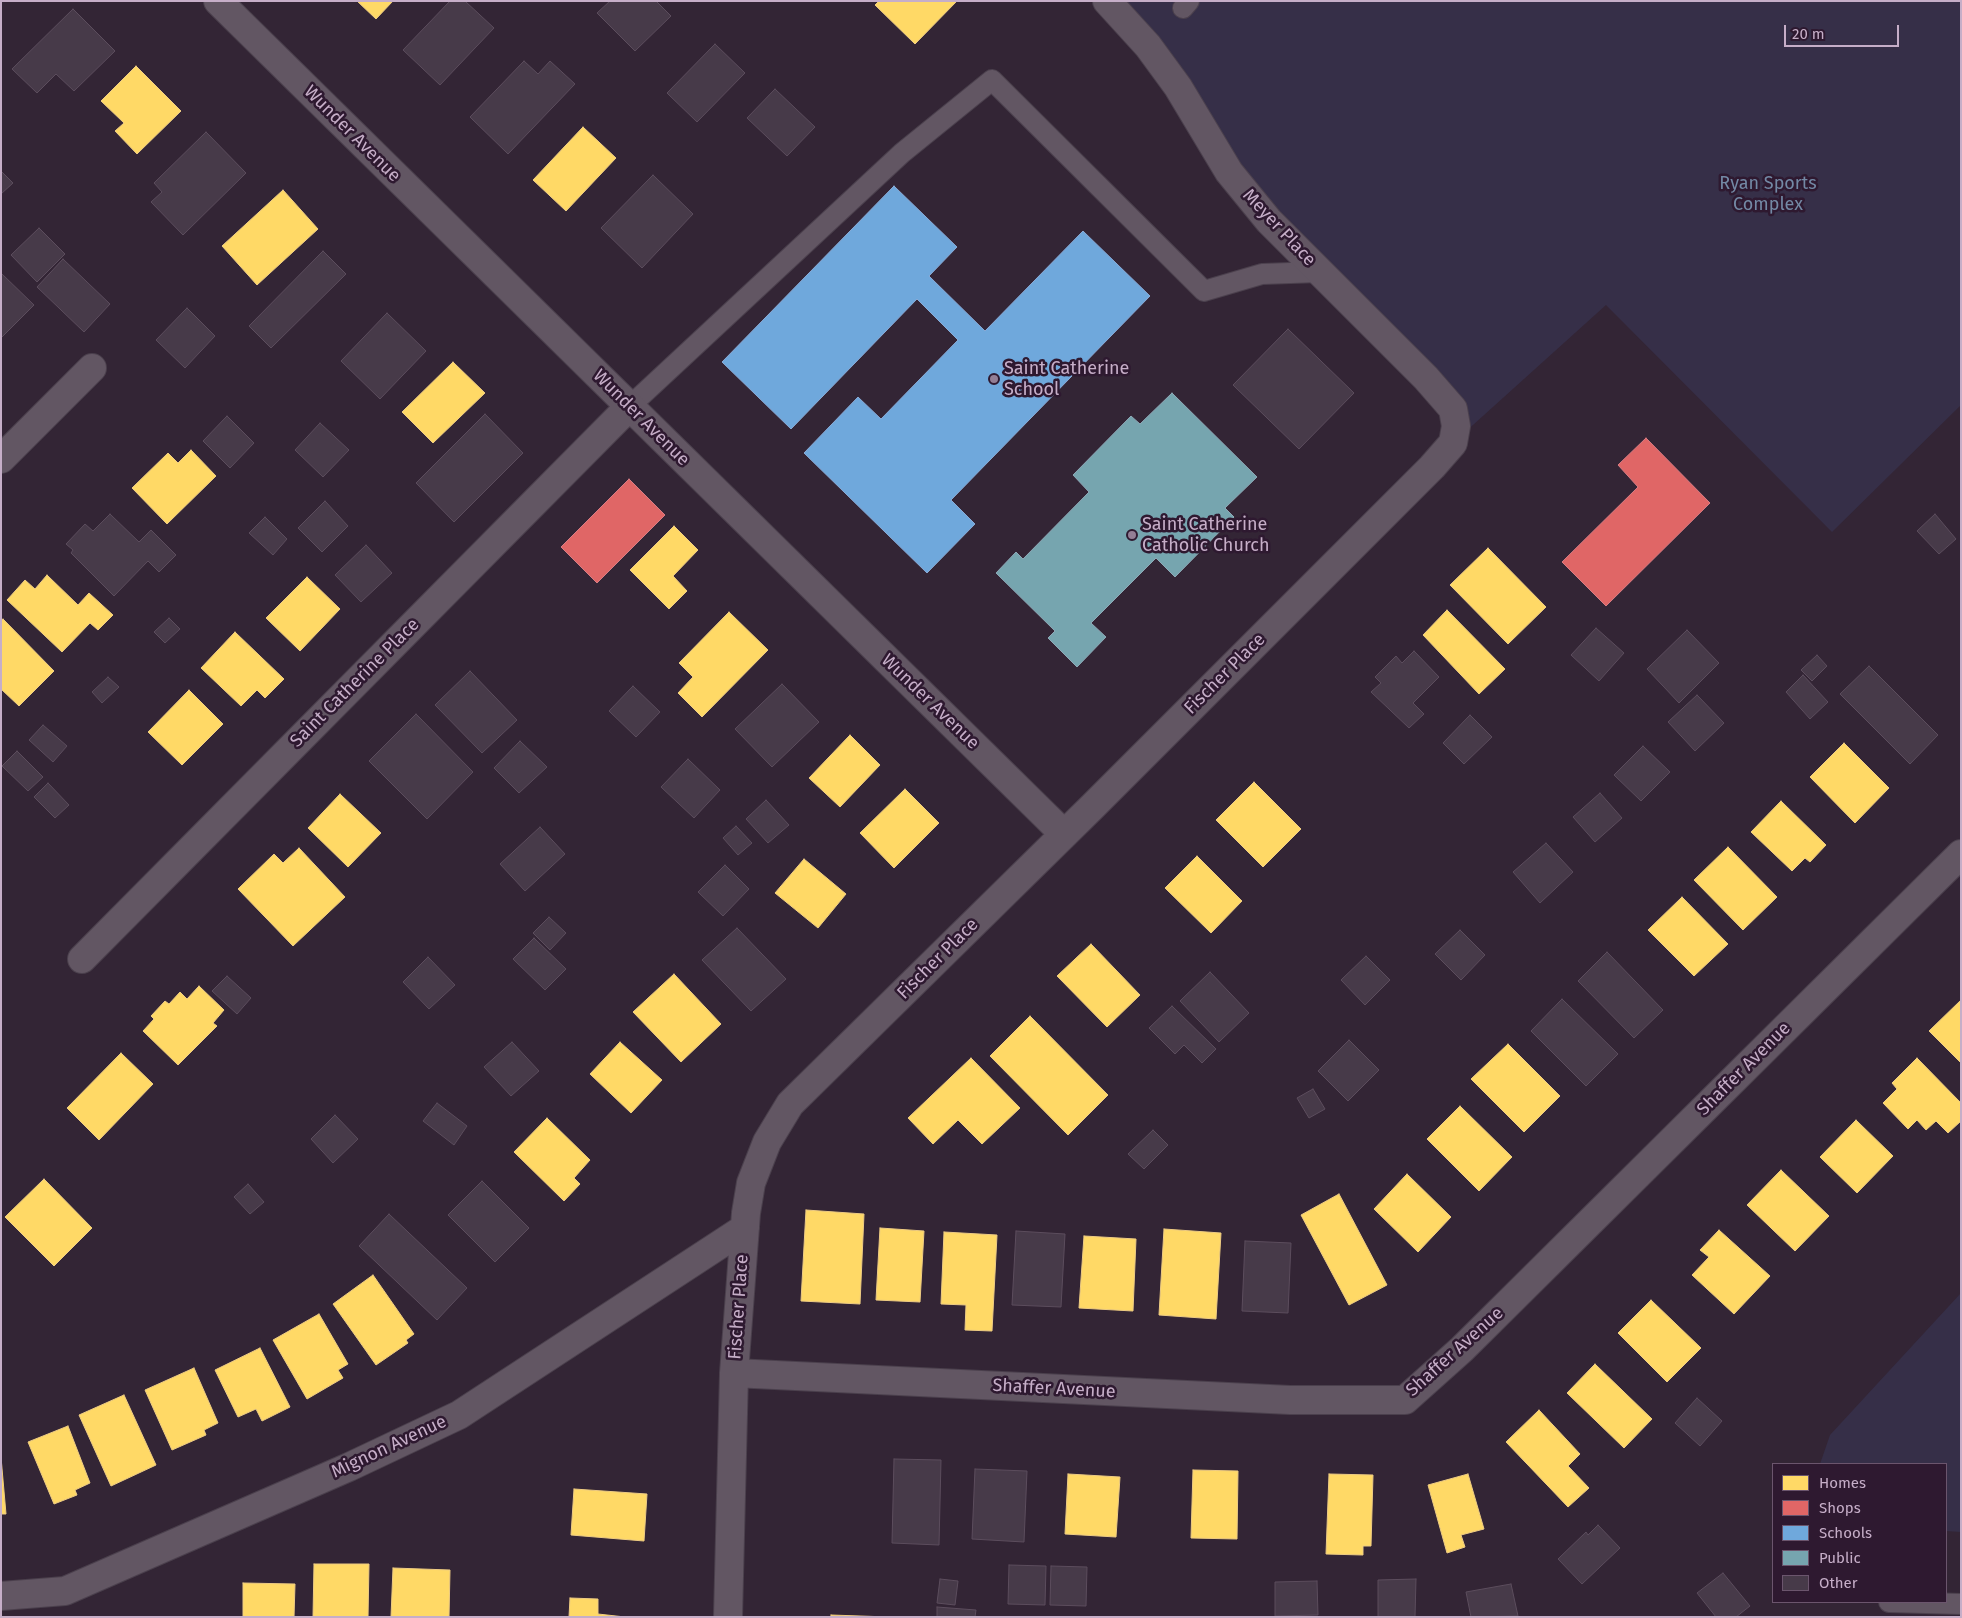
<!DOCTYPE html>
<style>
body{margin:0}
#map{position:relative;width:1962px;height:1618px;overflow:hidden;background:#332535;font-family:"Fira Sans",sans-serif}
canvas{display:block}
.frame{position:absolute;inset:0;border:2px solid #c6aec8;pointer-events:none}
.legend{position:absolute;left:1772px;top:1463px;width:175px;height:140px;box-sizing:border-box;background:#2e1930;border:1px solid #6b556d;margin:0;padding:6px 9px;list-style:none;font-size:15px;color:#c6aec8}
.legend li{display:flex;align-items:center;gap:10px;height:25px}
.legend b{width:25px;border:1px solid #6b556d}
.scale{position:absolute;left:1784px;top:25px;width:115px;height:22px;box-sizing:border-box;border:2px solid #c6aec8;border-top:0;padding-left:6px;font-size:15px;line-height:18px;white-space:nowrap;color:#c6aec8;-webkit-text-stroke:4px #2e1930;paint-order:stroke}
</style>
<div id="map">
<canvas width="1962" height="1618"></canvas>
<div class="frame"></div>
<ul class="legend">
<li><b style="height:14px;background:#ffd966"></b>Homes</li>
<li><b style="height:14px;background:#e06666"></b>Shops</li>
<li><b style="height:14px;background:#6fa8dc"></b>Schools</li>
<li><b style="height:14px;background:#76a5af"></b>Public</li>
<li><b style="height:14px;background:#473a49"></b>Other</li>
</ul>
<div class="scale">20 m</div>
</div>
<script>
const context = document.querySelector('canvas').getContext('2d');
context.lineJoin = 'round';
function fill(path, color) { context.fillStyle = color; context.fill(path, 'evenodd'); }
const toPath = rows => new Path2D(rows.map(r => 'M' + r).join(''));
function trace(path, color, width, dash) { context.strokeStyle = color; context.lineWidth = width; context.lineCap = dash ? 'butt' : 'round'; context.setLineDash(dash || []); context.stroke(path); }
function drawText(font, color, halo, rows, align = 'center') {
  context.font = font + ' "Fira Sans",sans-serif'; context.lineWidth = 5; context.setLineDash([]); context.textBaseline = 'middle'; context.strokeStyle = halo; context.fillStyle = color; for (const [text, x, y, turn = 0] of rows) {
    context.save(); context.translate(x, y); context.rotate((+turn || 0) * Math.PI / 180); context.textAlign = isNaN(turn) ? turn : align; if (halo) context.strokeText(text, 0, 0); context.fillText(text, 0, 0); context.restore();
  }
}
fill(toPath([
 [1107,1,1961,1,1961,405,1832,532,1606,305,1453,443,1456,426,1319,272],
 [1961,1293,1961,1532,1946,1531,1946,1464,1820,1464,1830,1435]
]), '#362f48');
const homes = toPath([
 [357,1,393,1,376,19,357,1],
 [879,1,957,1,915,44,875,5,879,1],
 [136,66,181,111,137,154,115,131,124,123,101,101,136,66],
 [583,127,616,158,566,211,533,180,583,127],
 [283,190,318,229,257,285,222,246,283,190],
 [453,362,485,393,433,443,402,412,453,362],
 [191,450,216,476,167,524,132,488,168,453,178,463,191,450],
 [674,526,698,550,673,576,687,591,669,609,630,570,674,526],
 [1488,548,1546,607,1508,644,1450,585,1488,548],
 [47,575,78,605,89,593,113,615,98,630,90,623,62,652,7,600,25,580,35,589,47,575],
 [307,577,340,609,300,651,266,618,307,577],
 [1447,610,1505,669,1479,694,1423,635,1447,610],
 [729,612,768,650,702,717,678,693,693,677,679,663,729,612],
 [3,619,54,671,19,706,1,689,1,621,3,619],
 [235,632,284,679,265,698,257,690,241,706,201,668,235,632],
 [189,690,223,724,182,765,148,732,189,690],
 [850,735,880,765,840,807,809,778,850,735],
 [1844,743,1889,788,1855,823,1810,777,1844,743],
 [1254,782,1301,829,1263,867,1216,820,1254,782],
 [905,789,939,823,894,868,860,833,905,789],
 [340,794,381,833,348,867,308,828,340,794],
 [1781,801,1826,845,1810,862,1805,858,1792,871,1751,832,1781,801],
 [1728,847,1777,897,1743,930,1694,880,1728,847],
 [299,848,345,897,293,946,238,889,274,854,283,863,299,848],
 [1197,856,1242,901,1211,933,1165,888,1197,856],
 [804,859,846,894,818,928,775,893,804,859],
 [1682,897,1728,944,1694,976,1648,930,1682,897],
 [1091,944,1140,995,1107,1027,1057,976,1091,944],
 [674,974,721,1024,681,1062,633,1012,674,974],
 [199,986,224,1010,213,1023,217,1026,178,1065,143,1031,154,1019,151,1016,165,1001,169,1004,180,992,187,999,199,986],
 [1961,1000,1961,1063,1929,1031,1961,1000],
 [1030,1016,1108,1095,1068,1135,990,1056,1030,1016],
 [620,1042,662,1080,631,1113,590,1074,620,1042],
 [1508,1044,1560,1096,1524,1132,1471,1079,1508,1044],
 [121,1053,153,1084,99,1140,67,1108,121,1053],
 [971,1058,1020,1108,982,1144,958,1120,933,1144,908,1118,971,1058],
 [1917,1058,1961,1103,1961,1121,1948,1133,1936,1121,1926,1130,1917,1120,1908,1129,1883,1103,1897,1089,1892,1083,1917,1058],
 [1460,1106,1512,1157,1479,1191,1427,1139,1460,1106],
 [547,1118,590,1160,574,1178,580,1184,564,1201,514,1152,547,1118],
 [1856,1120,1893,1156,1857,1193,1820,1157,1856,1120],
 [1781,1170,1829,1216,1795,1251,1747,1205,1781,1170],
 [1407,1174,1451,1217,1418,1252,1374,1209,1407,1174],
 [44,1179,92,1228,54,1266,5,1217,44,1179],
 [1339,1194,1387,1285,1349,1305,1301,1215,1339,1194],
 [806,1210,864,1214,860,1304,801,1301,806,1210],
 [880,1228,924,1231,920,1302,876,1300,880,1228],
 [1164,1229,1221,1233,1216,1319,1159,1315,1164,1229],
 [1719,1230,1770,1276,1734,1314,1692,1275,1709,1257,1700,1250,1719,1230],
 [944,1232,997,1235,992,1331,965,1330,966,1305,941,1304,944,1232],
 [1084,1236,1136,1239,1133,1311,1079,1308,1084,1236],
 [373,1275,414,1334,406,1340,408,1343,376,1365,333,1304,373,1275],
 [1651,1300,1701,1348,1667,1382,1618,1333,1651,1300],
 [319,1314,348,1364,338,1370,343,1378,307,1399,273,1340,319,1314],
 [260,1348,290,1407,262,1421,256,1409,238,1417,215,1370,260,1348],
 [1595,1364,1652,1419,1624,1448,1567,1393,1595,1364],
 [194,1368,218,1423,204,1430,206,1435,172,1450,145,1390,194,1368],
 [124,1395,156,1465,111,1486,79,1415,124,1395],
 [1539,1410,1580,1454,1568,1466,1589,1488,1568,1507,1506,1442,1539,1410],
 [68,1426,90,1483,75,1490,77,1495,54,1504,28,1442,68,1426],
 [1,1457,6,1514,1,1514,1,1457],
 [1193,1470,1238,1471,1237,1539,1191,1538,1193,1470],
 [1068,1474,1120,1477,1116,1537,1065,1534,1068,1474],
 [1329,1474,1373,1475,1371,1546,1363,1546,1363,1555,1326,1554,1329,1474],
 [1468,1474,1484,1529,1461,1535,1465,1547,1447,1553,1428,1485,1468,1474],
 [574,1489,647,1494,644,1541,571,1535,574,1489],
 [314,1564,369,1564,368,1617,313,1617,314,1564],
 [393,1568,450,1570,449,1617,391,1617,393,1568],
 [243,1583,295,1584,294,1617,243,1617,243,1583],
 [570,1598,598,1599,598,1614,625,1617,569,1617,570,1598],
 [831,1615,889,1617,831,1617,831,1615]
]);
fill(homes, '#ffd966');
trace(homes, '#eecc83', 1);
const shops = toPath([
 [1646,438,1710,503,1606,606,1562,562,1638,487,1618,465,1646,438],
 [629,479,665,515,597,583,561,547,629,479]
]);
fill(shops, '#e06666');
trace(shops, '#d87c83', 1);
const schools = toPath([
 [894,186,957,247,929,276,985,331,1083,231,1150,296,951,500,975,524,927,573,804,453,858,397,881,419,958,340,917,299,791,429,722,362,894,186]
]);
fill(schools, '#6fa8dc');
trace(schools, '#89aad6', 1);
const public = toPath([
 [1172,393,1257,477,1225,508,1234,517,1175,577,1156,558,1091,623,1106,637,1077,667,1048,638,1055,631,996,573,1016,552,1023,559,1089,492,1073,475,1131,416,1140,424,1172,393]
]);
fill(public, '#76a5af');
trace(public, '#8ea8b6', 1);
const building = toPath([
 [450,1,465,1,494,28,440,85,403,50,450,1],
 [610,1,656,1,671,16,635,51,597,13,610,1],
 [73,9,115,51,74,91,56,74,37,93,12,69,73,9],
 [715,44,745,73,697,122,667,93,715,44],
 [524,61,538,74,550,61,575,84,508,154,470,117,524,61],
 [775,89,815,127,787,156,747,118,775,89],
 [206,132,246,173,183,235,151,202,162,192,154,183,206,132],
 [1,171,13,183,1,194,1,171],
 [653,175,693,214,642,268,601,228,653,175],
 [39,228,65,254,37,282,11,255,39,228],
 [323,251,346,274,271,348,249,326,323,251],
 [63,259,110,304,84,332,37,287,63,259],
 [1,273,34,305,1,338,1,273],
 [187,308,215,336,185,368,156,340,187,308],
 [387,313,426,351,380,399,341,361,387,313],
 [1288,329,1354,393,1299,449,1233,385,1288,329],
 [485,414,523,453,454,522,416,483,485,414],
 [227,416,254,443,230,468,203,441,227,416],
 [320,423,349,450,323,477,295,450,320,423],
 [325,501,348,526,322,552,298,528,325,501],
 [110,514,139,542,151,530,176,555,159,572,148,561,114,596,71,553,73,550,66,544,85,524,93,531,110,514],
 [1935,514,1956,539,1939,554,1917,531,1935,514],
 [265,517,287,539,273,555,249,533,265,517],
 [366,545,392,573,361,602,335,575,366,545],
 [169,618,180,629,165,643,154,632,169,618],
 [1596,628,1624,653,1599,681,1571,655,1596,628],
 [1687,630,1719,663,1679,703,1647,669,1687,630],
 [1414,651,1439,677,1413,703,1424,714,1409,728,1371,692,1381,683,1375,677,1396,656,1402,663,1414,651],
 [1817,655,1827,666,1812,681,1801,670,1817,655],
 [1869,666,1938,735,1910,764,1840,694,1869,666],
 [470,671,517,720,482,753,435,705,470,671],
 [1803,675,1828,702,1810,719,1786,692,1803,675],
 [108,677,119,687,102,703,92,692,108,677],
 [782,684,819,722,772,767,735,729,782,684],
 [633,686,660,712,636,737,609,711,633,686],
 [1697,695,1724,723,1695,751,1668,722,1697,695],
 [416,714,473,772,427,819,369,761,416,714],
 [1470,715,1492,737,1464,764,1443,743,1470,715],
 [43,725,67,746,53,762,29,740,43,725],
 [520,741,547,767,519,793,494,768,520,741],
 [1643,746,1670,772,1641,801,1614,775,1643,746],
 [17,751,43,777,28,791,2,766,17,751],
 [688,759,720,790,694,818,661,787,688,759],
 [48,783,69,805,55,818,34,797,48,783],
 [1600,793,1622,818,1595,842,1573,817,1600,793],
 [766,800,789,825,768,843,746,819,766,800],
 [736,826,752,843,738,855,723,838,736,826],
 [540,827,565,854,525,891,500,864,540,827],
 [1546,843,1573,872,1540,903,1513,872,1546,843],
 [725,865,749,889,723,916,698,892,725,865],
 [549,917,566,933,550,950,533,933,549,917],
 [737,928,786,979,751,1011,702,960,737,928],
 [1460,930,1485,955,1461,980,1435,954,1460,930],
 [534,938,566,969,545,990,513,959,534,938],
 [1607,952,1663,1010,1634,1038,1578,981,1607,952],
 [1366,956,1390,980,1365,1005,1341,980,1366,956],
 [428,957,455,985,429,1009,403,982,428,957],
 [1210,972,1249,1013,1219,1042,1180,1001,1210,972],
 [227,976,251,998,237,1014,212,991,227,976],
 [1562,999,1618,1054,1586,1086,1531,1031,1562,999],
 [1172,1006,1216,1049,1202,1063,1184,1045,1175,1054,1149,1028,1172,1006],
 [1349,1040,1379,1070,1348,1101,1318,1071,1349,1040],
 [512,1042,539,1071,511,1096,484,1067,512,1042],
 [1313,1089,1325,1109,1309,1118,1297,1098,1313,1089],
 [437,1103,467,1126,454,1145,423,1121,437,1103],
 [335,1115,358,1139,333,1163,311,1139,335,1115],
 [1153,1130,1168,1145,1144,1169,1128,1154,1153,1130],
 [482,1181,529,1228,495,1262,448,1215,482,1181],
 [248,1184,264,1202,250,1214,234,1197,248,1184],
 [389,1214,467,1288,437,1320,359,1246,389,1214],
 [1016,1231,1065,1234,1061,1307,1012,1305,1016,1231],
 [1245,1241,1291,1243,1288,1313,1242,1311,1245,1241],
 [1697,1398,1722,1421,1700,1446,1675,1423,1697,1398],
 [894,1459,941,1460,939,1545,892,1543,894,1459],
 [975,1469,1027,1471,1024,1542,972,1539,975,1469],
 [1598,1525,1620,1548,1582,1584,1558,1559,1586,1532,1588,1535,1598,1525],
 [1009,1565,1046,1566,1045,1605,1008,1604,1009,1565],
 [1051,1566,1087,1567,1086,1606,1050,1605,1051,1566],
 [1723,1573,1750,1606,1736,1617,1716,1617,1697,1593,1723,1573],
 [940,1579,958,1581,955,1605,937,1603,940,1579],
 [1416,1579,1415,1617,1378,1617,1378,1580,1416,1579],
 [1317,1581,1318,1615,1275,1616,1275,1582,1317,1581],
 [1511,1584,1518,1616,1471,1617,1466,1592,1511,1584],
 [937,1607,976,1610,975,1617,937,1617,937,1607]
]);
fill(building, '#473a49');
trace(building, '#5c4d5d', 1);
const lane = toPath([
 [1183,8,1189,1],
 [629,407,902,153,992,80,1204,291,1262,274,1319,272],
 [1889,1602,1961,1604]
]);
const street = toPath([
 [218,1,1064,834],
 [1,459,92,368],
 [82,959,629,407],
 [734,1373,1290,1400,1405,1400,1462,1349,1961,854],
 [1,1596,65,1591,349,1467,459,1415,745,1228],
 [728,1617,734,1373,746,1213,751,1183,767,1142,790,1104,1093,806,1432,467,1453,443,1456,426,1453,409,1426,378,1269,221,1229,172,1178,87,1148,46,1107,1]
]);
trace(lane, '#4b404d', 22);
trace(street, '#4b404d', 30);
trace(lane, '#625663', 20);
trace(street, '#625663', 28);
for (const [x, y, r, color] of [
 [994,379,5,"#937e95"],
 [1132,535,5,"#937e95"]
]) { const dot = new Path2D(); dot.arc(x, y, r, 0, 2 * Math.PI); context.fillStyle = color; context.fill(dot); trace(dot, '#2e1930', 2); }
drawText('18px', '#c6aec8', '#2e1930', [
 ["Wunder Avenue",352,134,45],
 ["Meyer Place",1279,228,47],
 ["Wunder Avenue",641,418,45],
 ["Fischer Place",1225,674,-45],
 ["Saint Catherine Place",355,683,-45],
 ["Wunder Avenue",930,702,44],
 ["Fischer Place",938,959,-45],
 ["Shaffer Avenue",1744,1069,-45],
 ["Fischer Place",739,1307,-86],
 ["Shaffer Avenue",1455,1352,-42],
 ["Shaffer Avenue",1054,1389,3],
 ["Mignon Avenue",389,1447,-25]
]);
drawText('18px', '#7389a5', '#2e1930', [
 ["Ryan Sports",1768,184],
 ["Complex",1768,205]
]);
drawText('18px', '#c6aec8', '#2e1930', [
 ["Saint Catherine",1004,369],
 ["School",1004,390],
 ["Saint Catherine",1142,525],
 ["Catholic Church",1142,546]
], 'left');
</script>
